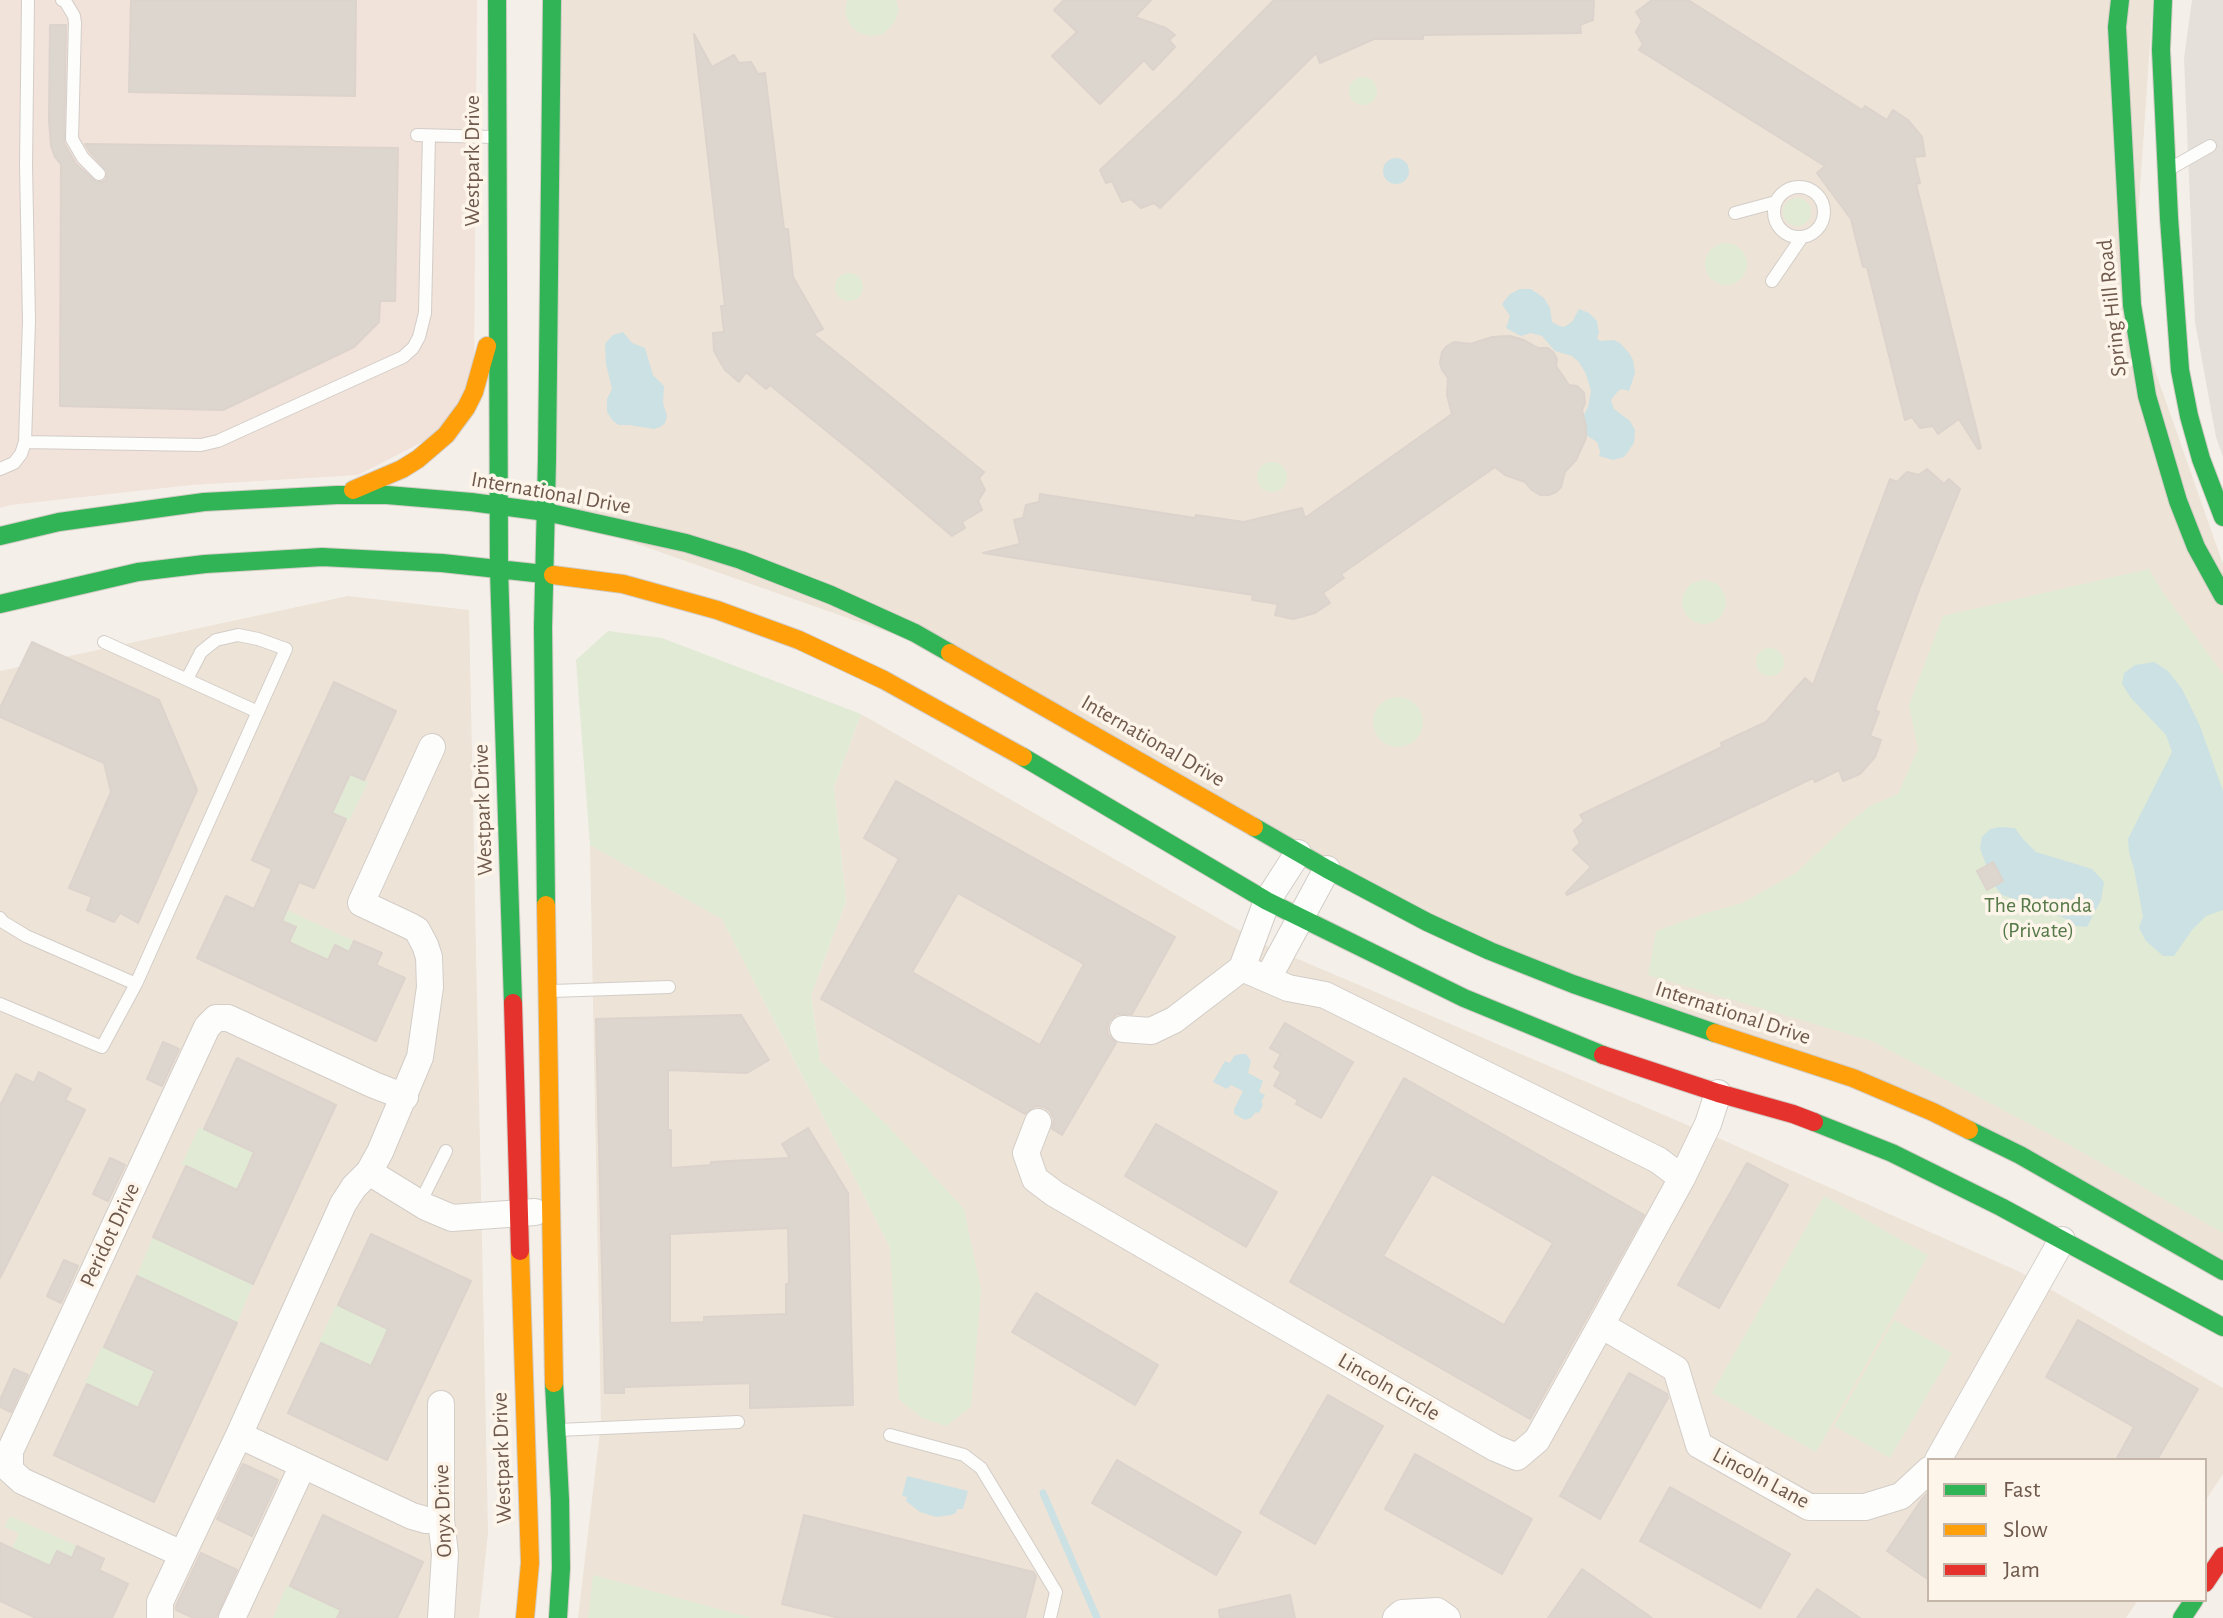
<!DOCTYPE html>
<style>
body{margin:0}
#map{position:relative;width:2223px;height:1618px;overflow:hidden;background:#f4f0e9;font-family:"Alegreya Sans",sans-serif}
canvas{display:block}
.legend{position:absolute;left:1927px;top:1458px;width:280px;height:144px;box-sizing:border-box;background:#fdf5e9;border:2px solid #c4b7aa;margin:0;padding:10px 14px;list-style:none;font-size:24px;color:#6f594c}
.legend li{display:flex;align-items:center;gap:16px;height:40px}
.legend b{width:40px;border:2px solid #c4b7aa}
</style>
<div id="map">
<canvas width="2223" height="1618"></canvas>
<ul class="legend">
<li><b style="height:10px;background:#30b455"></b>Fast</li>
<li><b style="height:10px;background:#ff9f0a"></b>Slow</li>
<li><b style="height:10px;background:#e5322d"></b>Jam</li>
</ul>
</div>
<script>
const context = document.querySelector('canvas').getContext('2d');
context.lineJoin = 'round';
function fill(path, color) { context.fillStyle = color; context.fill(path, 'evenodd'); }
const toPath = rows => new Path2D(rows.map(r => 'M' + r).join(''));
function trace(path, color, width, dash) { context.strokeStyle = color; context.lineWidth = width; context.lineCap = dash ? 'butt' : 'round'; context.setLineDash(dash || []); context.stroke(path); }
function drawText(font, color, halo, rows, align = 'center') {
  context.font = font + ' "Alegreya Sans",sans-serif'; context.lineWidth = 7; context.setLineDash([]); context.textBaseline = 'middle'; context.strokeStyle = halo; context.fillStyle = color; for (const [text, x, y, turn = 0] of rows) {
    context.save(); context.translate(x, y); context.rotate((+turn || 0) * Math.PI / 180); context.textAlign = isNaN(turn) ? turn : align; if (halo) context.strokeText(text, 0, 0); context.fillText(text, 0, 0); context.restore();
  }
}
fill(toPath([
 [552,0,2153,0,2132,305,2223,564,2223,1273,1853,1078,1490,951,956,656,546,512],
 [348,596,469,610,488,1533,479,1618,0,1618,0,671],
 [861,714,1265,945,1725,1141,2020,1272,2223,1388,2223,1474,2205,1501,2205,1460,1929,1460,1929,1600,2138,1600,2126,1618,578,1618,601,1423,590,845,722,919,890,1247,893,1280,975,1346,981,1290,889,1127,820,1061,811,995,846,901,834,787]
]), '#ede3d7');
fill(toPath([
 [0,0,477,0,474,370,442,432,358,475,191,485,10,505,0,508]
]), '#f1e2da');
fill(toPath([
 [2192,0,2223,0,2223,457,2216,437,2195,322,2184,58]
]), '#e6e0da');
fill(toPath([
 [847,0,896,0,899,10,895,21,884,34,871,36,859,33,850,25,845,14],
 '1349 91a14 14 0 1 1 28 0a14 14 0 1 1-28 0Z',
 '1783 212a14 14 0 1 1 28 0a14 14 0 1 1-28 0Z',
 '1705 264a21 21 0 1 1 42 0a21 21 0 1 1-42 0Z',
 '835 287a14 14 0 1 1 28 0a14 14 0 1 1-28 0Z',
 '1257 477a15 15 0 1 1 30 0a15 15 0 1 1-30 0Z',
 [2149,569,2162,591,2223,674,2223,1233,2068,1144,1872,1041,1648,975,1656,931,1703,914,1742,903,1796,873,1850,822,1870,806,1898,794,1918,749,1909,705,1943,616],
 '1682 602a22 22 0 1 1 44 0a22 22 0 1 1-44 0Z',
 [608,631,662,638,861,714,834,787,846,901,811,995,820,1061,889,1127,964,1209,981,1290,971,1407,946,1426,922,1418,899,1399,890,1247,722,919,590,845,576,660],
 '1756 662a14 14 0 1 1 28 0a14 14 0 1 1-28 0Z',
 '1373 722a25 25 0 1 1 50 0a25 25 0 1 1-50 0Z',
 [350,774,368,782,349,821,332,813],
 [287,910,354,941,349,952,335,945,328,960,289,942,296,928,282,921],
 [199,1127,254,1153,237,1190,182,1164],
 [1824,1196,1928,1255,1816,1452,1712,1393],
 [153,1237,253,1284,237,1323,137,1276],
 [336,1305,389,1329,371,1366,319,1342],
 [1894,1320,1952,1353,1890,1458,1834,1426],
 [102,1346,155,1371,138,1408,85,1383],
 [10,1516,77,1546,72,1558,57,1551,50,1566,12,1548,19,1533,4,1527],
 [593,1575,752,1618,588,1618],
 [287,1585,341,1610,337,1618,273,1618]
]), '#e1ead5');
fill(toPath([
 '1383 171a13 13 0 1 1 26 0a13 13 0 1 1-26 0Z',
 [1520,289,1531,289,1544,298,1550,308,1552,322,1559,326,1564,327,1572,322,1579,309,1589,313,1597,321,1599,333,1597,338,1600,341,1614,340,1620,343,1629,353,1633,360,1635,373,1629,391,1622,389,1618,391,1611,400,1614,409,1630,421,1635,430,1634,443,1624,457,1613,460,1599,456,1600,451,1597,442,1586,435,1584,415,1588,407,1591,391,1586,374,1579,362,1572,356,1555,351,1542,336,1531,333,1521,336,1506,328,1510,316,1502,304,1510,294],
 [623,332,632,343,645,348,653,375,664,386,663,403,667,416,665,423,660,427,654,429,629,425,619,425,613,421,607,412,607,399,612,389,606,364,605,344,613,335],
 [2154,662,2168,671,2182,689,2200,726,2223,791,2223,910,2206,916,2192,930,2174,956,2163,956,2146,941,2139,928,2143,916,2134,869,2129,852,2128,839,2172,752,2166,735,2131,698,2122,684,2124,673,2135,665],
 [2000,827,2015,828,2023,839,2036,852,2092,869,2104,882,2101,900,2087,927,2076,926,2066,919,2031,904,2002,895,1993,884,1980,848,1982,837,1990,829],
 [1240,1054,1246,1054,1251,1061,1248,1073,1263,1081,1259,1092,1265,1095,1261,1102,1263,1104,1259,1113,1256,1112,1251,1118,1245,1120,1234,1114,1234,1109,1243,1091,1231,1085,1227,1089,1213,1082,1225,1061,1230,1063,1234,1056],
 [907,1476,968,1491,963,1509,957,1509,956,1513,951,1515,936,1517,920,1512,906,1501,907,1497,902,1496]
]), '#cce1e3');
trace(toPath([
 [1043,1493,1097,1618]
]), '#cce1e3', 7);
const building = toPath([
 [131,0,356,0,355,96,129,92,131,0],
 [1064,0,1151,0,1135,17,1166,28,1175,35,1169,40,1175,47,1153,70,1144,60,1100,104,1052,56,1077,32,1054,10,1064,0],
 [1274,0,1594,0,1593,20,1580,25,1581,33,1423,35,1423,39,1374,39,1320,63,1316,53,1160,208,1154,203,1141,208,1131,199,1122,202,1112,181,1106,183,1100,170,1178,97,1274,0],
 [1652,0,1688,0,1862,110,1865,106,1887,120,1893,110,1908,120,1922,137,1925,156,1914,157,1920,183,1916,184,1981,448,1978,449,1959,419,1938,434,1933,426,1920,428,1912,417,1905,420,1867,267,1863,267,1851,219,1817,173,1825,166,1639,50,1643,44,1636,32,1642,21,1636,12,1652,0],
 [50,25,66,25,64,143,76,164,96,182,102,182,106,180,107,171,90,152,85,144,398,148,395,301,380,301,379,322,354,347,223,410,60,406,61,164,55,157,51,146,49,120,50,25],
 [694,34,712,67,734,55,739,63,751,62,758,74,765,73,784,229,788,229,793,277,823,329,813,334,984,472,979,478,985,490,978,501,982,510,962,522,965,528,952,536,871,467,770,385,766,389,746,372,739,382,725,370,714,351,713,333,724,332,721,306,725,306,694,34],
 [1510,336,1524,340,1538,348,1548,348,1553,352,1557,359,1556,366,1569,385,1577,386,1584,393,1585,403,1582,410,1586,427,1586,438,1576,460,1565,472,1561,487,1556,492,1549,495,1540,495,1532,490,1525,482,1505,475,1495,467,1341,574,1344,578,1323,593,1330,603,1315,613,1293,619,1275,615,1278,604,1252,600,1253,595,983,553,1020,544,1014,520,1023,518,1026,505,1039,502,1040,494,1195,518,1196,515,1244,522,1302,508,1305,518,1452,414,1447,395,1448,378,1442,370,1440,363,1442,352,1447,346,1454,342,1471,344,1492,337,1510,336],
 [1927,469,1944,484,1949,479,1960,489,1920,587,1875,710,1879,712,1870,736,1881,740,1875,757,1860,774,1843,781,1839,770,1815,782,1813,778,1567,895,1566,893,1591,867,1573,850,1580,843,1574,831,1584,821,1580,815,1722,747,1721,743,1766,722,1805,678,1813,685,1890,479,1897,482,1907,472,1919,475,1927,469],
 [32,642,159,700,197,790,138,923,120,913,114,922,87,910,92,897,69,888,111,792,104,763,0,717,0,708,32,642],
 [334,682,396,711,364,780,350,774,332,813,346,819,314,888,299,882,282,921,296,927,289,942,308,951,328,960,335,945,349,952,354,941,382,953,376,965,405,978,376,1041,197,958,226,896,254,909,272,869,252,860,334,682],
 [896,781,1175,937,1132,1014,1117,1014,1109,1021,1107,1029,1108,1035,1116,1043,1062,1135,1052,1129,1054,1119,1050,1111,1044,1107,1035,1106,1025,1114,821,999,899,859,864,838,896,781],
 [958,893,1084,964,1040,1045,912,972,958,893],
 [1993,862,2003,881,1987,890,1977,871,1993,862],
 [741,1015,769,1060,747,1073,668,1070,668,1130,671,1130,671,1168,711,1165,711,1162,790,1158,782,1144,808,1128,848,1193,853,1405,750,1408,750,1383,624,1387,624,1393,605,1393,596,1019,741,1015],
 [788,1228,789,1284,786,1284,786,1314,704,1317,704,1322,670,1323,670,1234,788,1228],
 [1285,1023,1353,1062,1321,1118,1296,1104,1298,1100,1274,1086,1281,1072,1274,1067,1281,1054,1270,1048,1285,1023],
 [163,1042,179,1049,162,1086,147,1079,163,1042],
 [237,1058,336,1105,253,1284,153,1237,186,1166,237,1190,246,1171,254,1152,204,1129,237,1058],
 [39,1072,71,1089,65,1100,85,1110,0,1278,0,1106,16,1074,34,1083,39,1072],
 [1404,1078,1644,1215,1530,1419,1290,1282,1404,1078],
 [1432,1174,1553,1243,1504,1325,1383,1256,1432,1174],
 [1156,1124,1277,1192,1246,1247,1125,1176,1156,1124],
 [110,1158,125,1165,108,1201,93,1194,110,1158],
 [1747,1163,1788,1185,1719,1308,1678,1285,1747,1163],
 [371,1234,471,1281,387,1460,288,1413,321,1343,371,1366,380,1347,388,1329,338,1305,371,1234],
 [64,1260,78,1266,61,1303,47,1296,64,1260],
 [137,1276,237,1323,154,1502,54,1455,87,1384,138,1408,155,1371,104,1347,137,1276],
 [1036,1293,1158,1365,1135,1405,1012,1332,1036,1293],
 [2078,1320,2198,1389,2157,1460,2116,1460,2134,1427,2046,1377,2078,1320],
 [14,1369,28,1375,11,1412,0,1407,0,1400,14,1369],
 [1629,1373,1667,1394,1668,1398,1600,1519,1560,1496,1629,1373],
 [1328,1395,1383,1426,1315,1544,1260,1513,1328,1395],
 [1415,1454,1532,1519,1502,1574,1385,1509,1415,1454],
 [1117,1460,1241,1532,1216,1575,1092,1503,1117,1460],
 [243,1464,278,1480,252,1536,217,1519,243,1464],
 [1670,1487,1790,1554,1760,1608,1640,1541,1670,1487],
 [1929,1492,1929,1580,1887,1551,1922,1499,1929,1492],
 [323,1515,423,1562,397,1618,337,1618,341,1610,290,1586,323,1515],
 [804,1515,1033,1572,1036,1576,1025,1618,840,1618,782,1604,804,1515],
 [0,1543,50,1566,57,1551,72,1558,77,1546,104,1559,99,1570,128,1584,112,1618,36,1618,0,1601,0,1543],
 [201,1553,237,1570,216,1618,194,1618,176,1610,176,1606,201,1553],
 [1582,1569,1652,1618,1548,1618,1582,1569],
 [1817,1589,1860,1618,1797,1618,1817,1589],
 [1290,1595,1295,1618,1220,1618,1219,1610,1290,1595]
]);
fill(building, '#ddd6cf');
trace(building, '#dcd3cc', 2);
const lane = toPath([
 [62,0,65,1,74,16,75,23,72,139,83,158,99,174],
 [417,135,493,137],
 [2173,167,2210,146],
 '1774 212a25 25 0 1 1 50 0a25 25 0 1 1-50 0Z',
 [1735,213,1776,202],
 [1772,281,1802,237],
 [25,442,201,445,218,441,403,357,413,348,419,337,425,313,429,136],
 [0,469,14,463,21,454,25,442,29,321,26,165,28,0],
 [104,642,258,712],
 [0,918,3,922,26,936,136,984],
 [552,991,669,987],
 [0,1004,102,1047,136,984,286,649,258,639,238,635,216,640,201,652,187,679],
 [420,1203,446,1151],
 [558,1430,738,1422],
 [890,1435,964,1455,981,1468,1056,1592,1050,1618]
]);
const street = toPath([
 [1242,968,1288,988,1325,995,1658,1160,1682,1178],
 [1268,978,1327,869],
 [1123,1029,1151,1031,1174,1020,1242,968,1267,901,1298,853],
 [1038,1122,1026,1153,1035,1179,1055,1194,1495,1448,1517,1457,1537,1440,1601,1325,1682,1178,1708,1124,1718,1093],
 [369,1172,426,1207,452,1218,535,1212],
 [1601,1325,1676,1369,1699,1445,1809,1507,1865,1507,1901,1496,1929,1470],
 [239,1435,412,1516,426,1520,441,1520],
 [1938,1460,2062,1240],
 [182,1554,22,1481,10,1470,10,1451,207,1027,216,1018,228,1018,374,1085,405,1097],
 [160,1618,160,1602,239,1435,343,1204,354,1187,369,1172,380,1152,420,1057,430,987,429,957,425,945,417,930,410,926,361,903,432,747],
 [232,1618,303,1465],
 [441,1618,445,1554,441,1520,441,1404],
 [1396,1618,1402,1613,1437,1611,1447,1618]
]);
const fast = toPath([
 [497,0,499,570,513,1003],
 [2120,0,2117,27,2132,305,2147,396,2178,501,2196,547,2223,596],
 [2163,0,2161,50,2169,218,2180,370,2189,416,2201,459,2223,517],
 [0,536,59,522,204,502,337,495,387,495,471,502,546,512,686,543,741,560,831,595,915,633,950,653],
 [0,604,138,572,205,564,322,557,442,563,553,575],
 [1023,757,1267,901,1464,998,1603,1055],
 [1254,827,1327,869,1427,922,1490,951,1573,984,1715,1033],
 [546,905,543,627,547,459,552,0],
 [1814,1122,1892,1153,2001,1207,2223,1327],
 [1969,1130,2020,1155,2223,1271],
 [554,1383,560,1500,561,1568,558,1618],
 [2182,1618,2194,1600]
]);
const slow = toPath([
 [353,490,402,469,418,459,446,435,466,408,474,392,487,346],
 [553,575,623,584,717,610,799,640,884,680,1023,757],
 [950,653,1254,827],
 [546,905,554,1383],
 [1715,1033,1853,1078,1933,1112,1969,1130],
 [520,1251,530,1563,525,1618]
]);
const jam = toPath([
 [513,1003,520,1251],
 [1603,1055,1718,1093,1793,1114,1814,1122],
 [2205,1583,2223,1556]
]);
trace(lane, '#d3cdc7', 14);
trace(street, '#d3cdc7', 28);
trace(fast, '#d3ccc6', 20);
trace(slow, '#d3ccc6', 20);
trace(jam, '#d3ccc6', 20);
trace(lane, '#fdfdfc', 12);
trace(street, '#fdfdfc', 26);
trace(fast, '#30b455', 18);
trace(slow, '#ff9f0a', 18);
trace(jam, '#e5322d', 18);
drawText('22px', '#6f594c', '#fdf5e9', [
 ["Westpark Drive",472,161,-90],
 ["Spring Hill Road",2112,308,-96],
 ["International Drive",551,493,10],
 ["International Drive",1153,741,30],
 ["Westpark Drive",483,810,-92],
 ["International Drive",1733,1013,18],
 ["Peridot Drive",110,1235,-65],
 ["Lincoln Circle",1389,1387,30],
 ["Westpark Drive",502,1458,-92],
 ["Lincoln Lane",1761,1478,28],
 ["Onyx Drive",443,1511,-92]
]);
drawText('22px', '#567949', '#fdf5e9', [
 ["The Rotonda",2038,905],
 ["(Private)",2038,930]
]);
</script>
